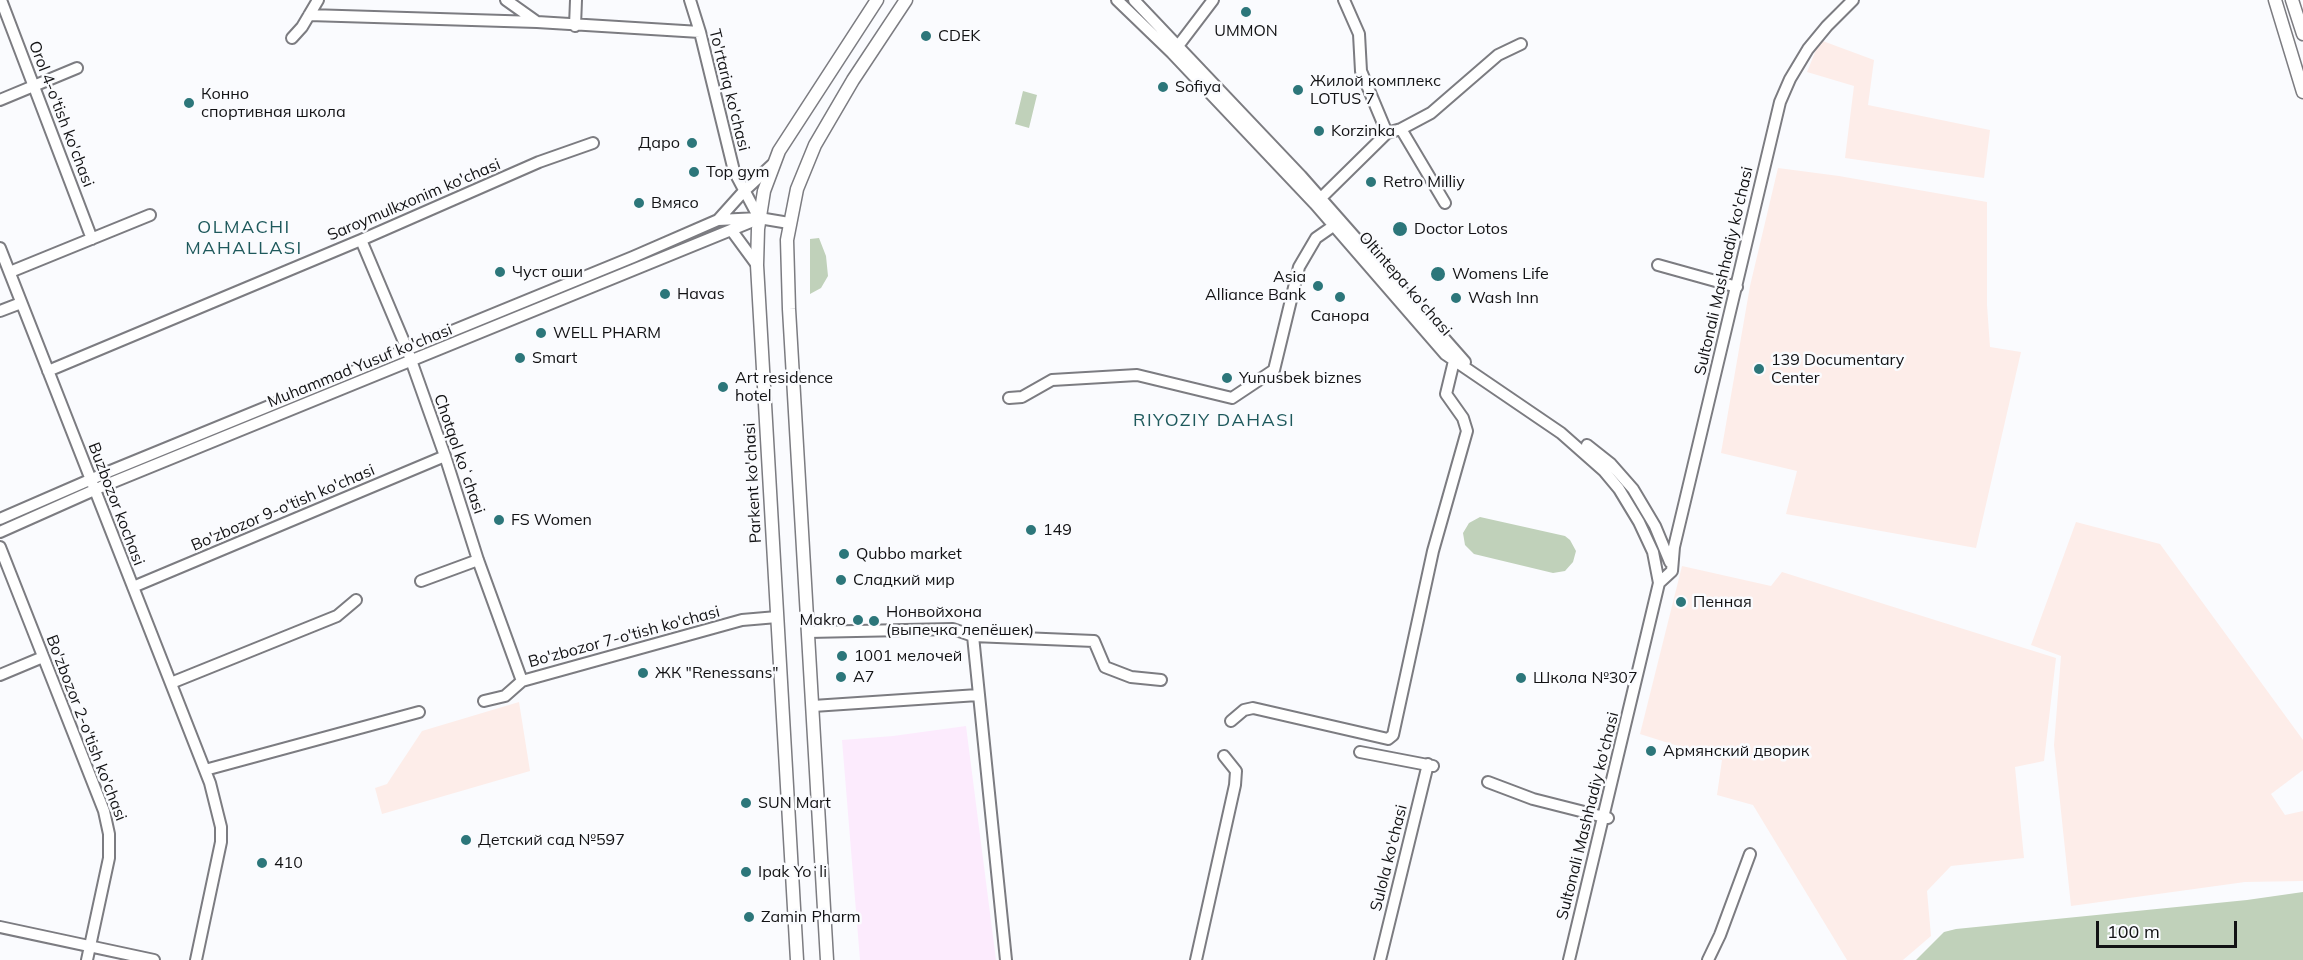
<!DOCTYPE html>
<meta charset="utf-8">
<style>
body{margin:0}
#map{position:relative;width:2303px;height:960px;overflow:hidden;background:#fafbfe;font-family:Mulish,sans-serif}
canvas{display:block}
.scale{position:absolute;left:2096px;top:921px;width:141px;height:27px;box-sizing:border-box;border:3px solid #121214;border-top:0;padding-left:8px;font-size:18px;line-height:21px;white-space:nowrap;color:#121214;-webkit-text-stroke:4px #fafbfe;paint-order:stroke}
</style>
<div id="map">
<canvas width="2303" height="960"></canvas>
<div class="scale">100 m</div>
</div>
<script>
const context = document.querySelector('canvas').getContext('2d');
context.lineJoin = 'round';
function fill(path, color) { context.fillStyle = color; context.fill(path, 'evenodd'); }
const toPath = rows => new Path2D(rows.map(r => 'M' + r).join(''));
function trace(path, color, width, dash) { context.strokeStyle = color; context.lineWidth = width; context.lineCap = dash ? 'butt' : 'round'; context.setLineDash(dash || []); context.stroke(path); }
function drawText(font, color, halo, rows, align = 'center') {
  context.font = font + ' Mulish,sans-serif'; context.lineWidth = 5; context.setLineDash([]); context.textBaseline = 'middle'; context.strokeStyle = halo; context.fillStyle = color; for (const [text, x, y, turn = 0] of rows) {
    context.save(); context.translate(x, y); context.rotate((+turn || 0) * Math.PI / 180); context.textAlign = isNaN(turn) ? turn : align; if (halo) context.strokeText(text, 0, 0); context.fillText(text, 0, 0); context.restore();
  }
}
fill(toPath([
 [966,726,996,960,860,960,842,740,893,736]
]), '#fcebfd');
fill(toPath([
 [1820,40,1874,60,1868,105,1990,130,1984,178,1845,158,1854,86,1807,72],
 [1778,168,1839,176,1987,202,1987,305,1990,347,2021,352,1976,548,1786,514,1797,471,1721,453,1750,286],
 [2076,522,2160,544,2303,740,2303,770,2271,794,2285,815,2303,811,2303,881,2245,882,2071,906,2054,745,2061,656,2031,645],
 [1682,566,1771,586,1782,572,2056,658,2044,761,2015,767,2024,858,1951,866,1927,891,1931,936,1903,960,1847,960,1753,805,1717,795,1722,760,1640,734],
 [519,702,530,771,382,814,375,788,387,784,422,731]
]), '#fdede9');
fill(toPath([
 [1023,91,1037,95,1029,128,1015,124],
 [819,238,826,256,828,276,821,288,810,294,810,239],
 [1480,517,1565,536,1570,540,1576,551,1573,562,1565,571,1553,573,1474,554,1465,545,1463,533,1469,523],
 [2303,892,2303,960,1916,960,1944,932,1956,929,2247,900]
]), '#c0d1ba');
const minor = toPath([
 [1,0,92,239],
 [506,0,537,22],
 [690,0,700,32,734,171,759,218],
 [1117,0,1172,53,1315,204,1445,354,1561,433,1604,471,1619,489,1639,522,1653,552,1659,583],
 [1134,0,1301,176,1465,362],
 [1344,0,1359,34,1361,71,1387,133],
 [309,15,537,22,700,32],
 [575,26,576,0],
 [292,38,302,27,318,0],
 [1175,50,1213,0],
 [0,100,77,68],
 [1401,129,1445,203],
 [1321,198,1387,133,1401,129,1431,113,1498,55,1521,44],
 [718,220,744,191,772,165],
 [732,231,757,265],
 [361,240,407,349,445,456,478,560,522,681],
 [0,248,210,783,221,827,221,842,196,960],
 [1658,265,1737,287],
 [10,272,150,215],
 [0,311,21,303],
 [48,371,361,240,539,162,593,143],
 [1009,398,1022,397,1052,380,1137,375,1232,398,1274,370,1299,267,1316,238,1339,222],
 [1587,445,1611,464,1633,489,1655,526,1670,562],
 [0,519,108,472,633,257,718,220,759,218,789,223],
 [0,532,101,487,753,221],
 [0,547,104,811,109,834,109,858,87,960],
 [421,581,478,560],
 [133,587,445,456],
 [808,632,953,629,973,636,1094,641,1105,667,1131,677,1161,680],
 [973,636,1006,960],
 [0,675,43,657],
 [171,683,337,616,356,600],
 [484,701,505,696,522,681,742,620,777,617],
 [813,706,978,695],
 [1231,721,1244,710,1253,708,1388,739,1393,735,1433,551,1467,431,1463,418,1446,394,1454,361,1461,363],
 [1360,752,1433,766],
 [205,770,419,712],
 [1488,782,1533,799,1608,818],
 [0,927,154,960],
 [1196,960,1235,785,1236,771,1224,756],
 [1380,960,1428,764],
 [1569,960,1659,583,1672,571,1674,547,1780,102,1790,79,1808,49,1827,26,1853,0],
 [1708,960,1720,935,1750,854]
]);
const major = toPath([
 [2275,0,2303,92],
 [2292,0,2303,34],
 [797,960,757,265,758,229,764,191,779,151,877,0],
 [827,960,789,309,787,240,797,189,815,145,853,80,906,0]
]);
trace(minor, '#7c7c81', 14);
trace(major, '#7c7c81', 15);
trace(minor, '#fff', 10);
trace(major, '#fff', 12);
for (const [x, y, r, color] of [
 [1246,12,6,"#2c767a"],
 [926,36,6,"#2c767a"],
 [1163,87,6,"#2c767a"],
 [1298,90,6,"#2c767a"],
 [189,103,6,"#2c767a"],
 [1319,131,6,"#2c767a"],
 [692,143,6,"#2c767a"],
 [694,172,6,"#2c767a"],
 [1371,182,6,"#2c767a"],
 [639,203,6,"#2c767a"],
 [1400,229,8,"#2c767a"],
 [500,272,6,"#2c767a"],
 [1438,274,8,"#2c767a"],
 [1318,286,6,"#2c767a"],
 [665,294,6,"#2c767a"],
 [1340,297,6,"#2c767a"],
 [1456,298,6,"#2c767a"],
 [541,333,6,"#2c767a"],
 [520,358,6,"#2c767a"],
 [1759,369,6,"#2c767a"],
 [1227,378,6,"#2c767a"],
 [723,387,6,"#2c767a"],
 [499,520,6,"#2c767a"],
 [1031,530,6,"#2c767a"],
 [844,554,6,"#2c767a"],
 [841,580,6,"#2c767a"],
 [1681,602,6,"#2c767a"],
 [858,620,6,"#2c767a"],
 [874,621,6,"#2c767a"],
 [842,656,6,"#2c767a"],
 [643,673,6,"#2c767a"],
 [841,677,6,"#2c767a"],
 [1521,678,6,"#2c767a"],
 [1651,751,6,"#2c767a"],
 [746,803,6,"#2c767a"],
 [466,840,6,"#2c767a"],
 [262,863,6,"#2c767a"],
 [746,872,6,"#2c767a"],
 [749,917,6,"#2c767a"]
]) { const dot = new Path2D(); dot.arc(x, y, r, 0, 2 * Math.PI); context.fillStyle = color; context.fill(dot); trace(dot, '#fafbfe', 2); }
drawText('16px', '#121214', '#fafbfe', [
 ["UMMON",1246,31,"center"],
 ["CDEK",938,36],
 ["Жилой комплекс",1310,81],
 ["LOTUS 7",1310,99],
 ["Sofiya",1175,87],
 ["Конно",201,94],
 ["спортивная школа",201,112],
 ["Korzinka",1331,131],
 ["Даро",680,143,"right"],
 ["Top gym",706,172],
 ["Retro Milliy",1383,182],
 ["Вмясо",651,203],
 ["Doctor Lotos",1414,229],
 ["Чуст оши",512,272],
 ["Womens Life",1452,274],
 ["Asia",1306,277,"right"],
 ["Alliance Bank",1306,295,"right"],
 ["Havas",677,294],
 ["Wash Inn",1468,298],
 ["Санора",1340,316,"center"],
 ["WELL PHARM",553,333],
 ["Smart",532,358],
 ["139 Documentary",1771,360],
 ["Center",1771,378],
 ["Art residence",735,378],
 ["hotel",735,396],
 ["Yunusbek biznes",1239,378],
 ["FS Women",511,520],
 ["149",1043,530],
 ["Qubbo market",856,554],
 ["Сладкий мир",853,580],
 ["Пенная",1693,602],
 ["Нонвойхона",886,612],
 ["(выпечка лепёшек)",886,630],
 ["Makro",846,620,"right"],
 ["1001 мелочей",854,656],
 ["ЖК \"Renessans\"",655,673],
 ["А7",853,677],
 ["Школа №307",1533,678],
 ["Армянский дворик",1663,751],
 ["SUN Mart",758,803],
 ["Детский сад №597",478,840],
 ["410",274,863],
 ["Ipak Yoʻli",758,872],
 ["Zamin Pharm",761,917]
], 'left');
drawText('16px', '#121214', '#fafbfe', [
 ["To'rtariq ko'chasi",729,90,76],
 ["Orol 4-o'tish ko'chasi",61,114,69],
 ["Saroymulkxonim ko'chasi",414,200,-23],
 ["Sultonali Mashhadiy ko'chasi",1724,271,-77],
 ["Oltintepa ko'chasi",1405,284,49],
 ["Muhammad Yusuf ko'chasi",360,366,-22],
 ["Chotqol koʻchasi",459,454,71],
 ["Parkent ko'chasi",753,483,-93],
 ["Buzbozor kochasi",116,504,69],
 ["Bo'zbozor 9-o'tish ko'chasi",283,508,-23],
 ["Bo'zbozor 7-o'tish ko'chasi",624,637,-15],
 ["Bo'zbozor 2-o'tish ko'chasi",86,728,69],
 ["Sultonali Mashhadiy ko'chasi",1588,816,-76],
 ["Sulola ko'chasi",1389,858,-76]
]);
context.letterSpacing = '1.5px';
drawText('18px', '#1e595c', '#fafbfe', [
 ["OLMACHI",244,228],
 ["MAHALLASI",244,249],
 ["RIYOZIY DAHASI",1214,421]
]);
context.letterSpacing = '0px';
</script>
